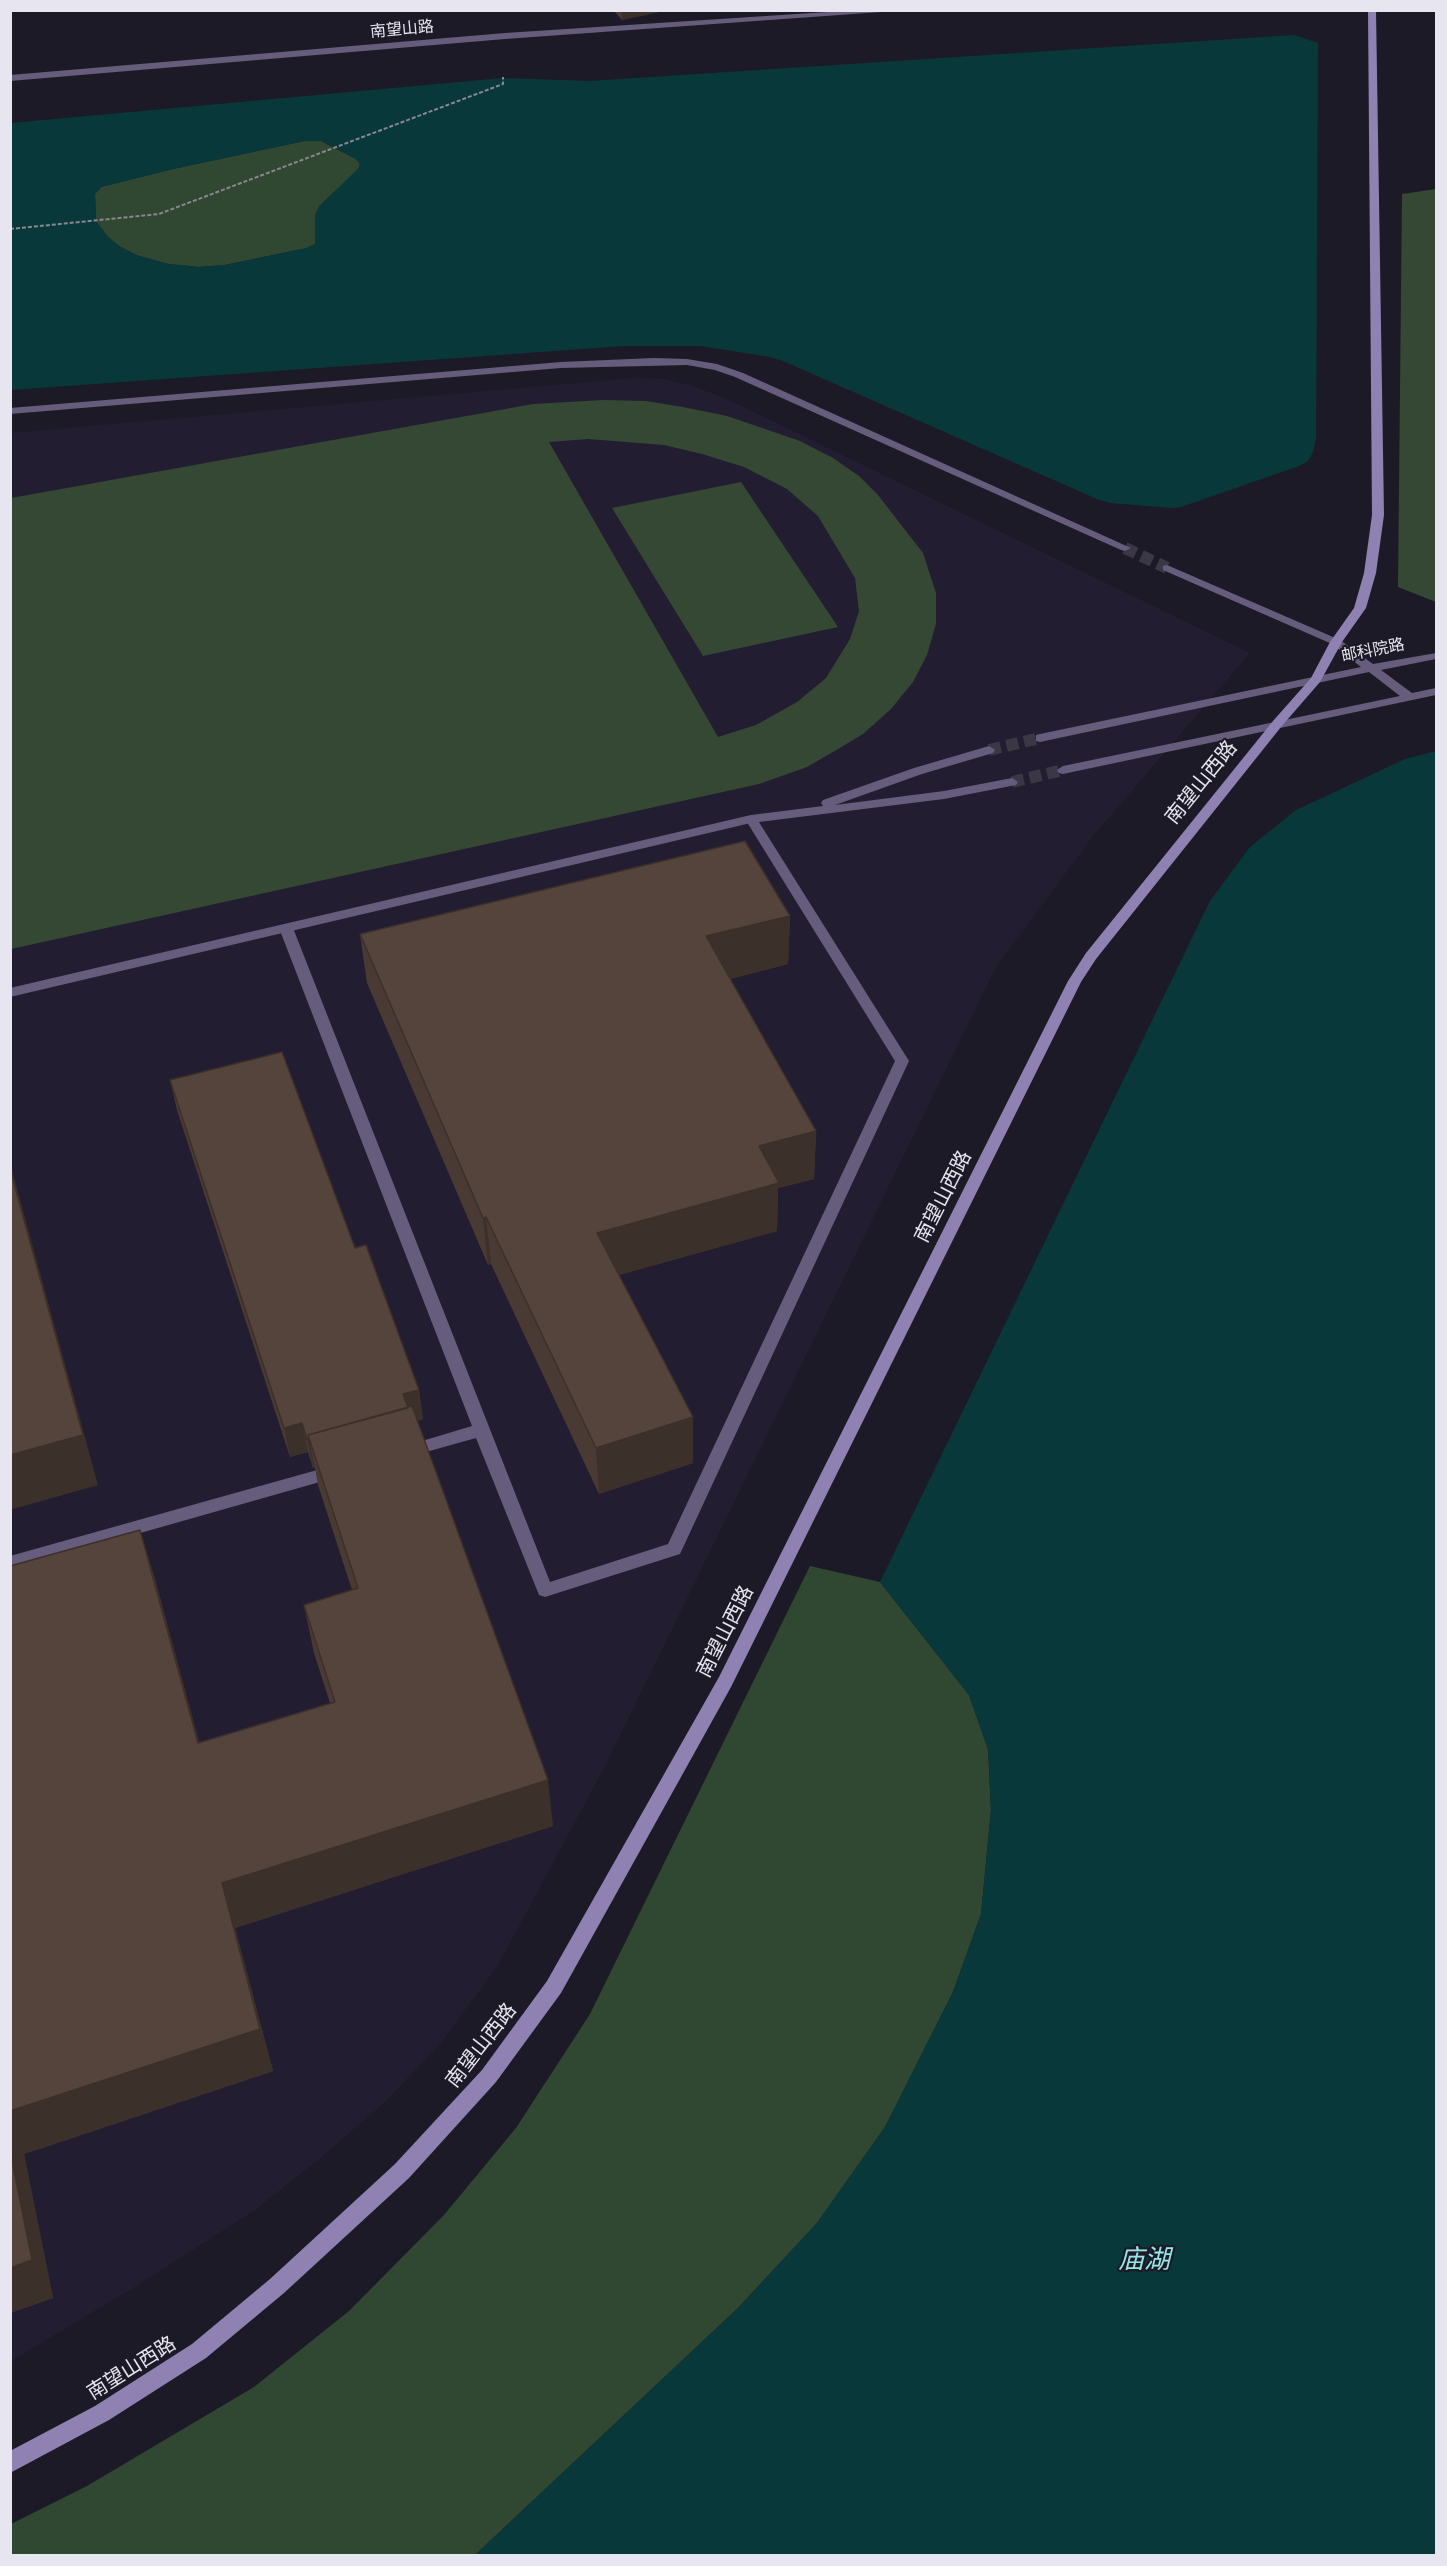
<!DOCTYPE html>
<meta charset="utf-8">
<style>
body{margin:0}
#map{position:relative;width:1447px;height:2566px;overflow:hidden;background:#1d1a27;font-family:"Varela Round",sans-serif}
canvas{display:block}
.frame{position:absolute;inset:0;border:12px solid #e7e5ef;pointer-events:none}
</style>
<div id="map">
<canvas width="1447" height="2566"></canvas>
<div class="frame"></div>
</div>
<script>
const context = document.querySelector('canvas').getContext('2d');
context.lineJoin = 'round';
function fill(path, color) { context.fillStyle = color; context.fill(path, 'evenodd'); }
const toPath = rows => new Path2D(rows.map(r => 'M' + r).join(''));
function trace(path, color, width, dash) { context.strokeStyle = color; context.lineWidth = width; context.lineCap = dash ? 'butt' : 'round'; context.setLineDash(dash || []); context.stroke(path); }
function drawText(font, color, halo, rows, align = 'center') {
  context.font = font + ' "Varela Round","Noto Sans SC",sans-serif'; context.lineWidth = 4.5; context.setLineDash([]); context.textBaseline = 'middle'; context.strokeStyle = halo; context.fillStyle = color; for (const [text, x, y, turn = 0] of rows) {
    context.save(); context.translate(x, y); context.rotate((+turn || 0) * Math.PI / 180); context.textAlign = isNaN(turn) ? turn : align; if (halo) context.strokeText(text, 0, 0); context.fillText(text, 0, 0); context.restore();
  }
}
fill(toPath([
 [634,378,663,379,690,385,727,399,1250,653,1094,835,997,965,604,1768,497,1967,439,2045,386,2101,324,2155,255,2210,138,2285,11,2361,11,433]
]), '#231d31');
fill(toPath([
 [1436,189,1436,602,1398,587,1402,194],
 [603,400,646,401,683,407,727,416,800,441,833,458,859,476,878,495,923,553,936,593,936,624,927,655,913,682,891,709,863,734,833,752,807,767,759,784,11,949,11,498,533,404],
 [588,439,664,445,702,454,744,467,787,489,818,516,855,578,859,611,850,639,826,678,797,702,756,725,718,737,549,442],
 [741,482,838,627,703,656,612,508]
]), '#344834');
fill(toPath([
 [304,141,321,141,356,159,360,164,359,168,315,215,315,244,307,248,225,265,199,267,168,264,136,255,119,246,108,237,96,221,95,194,101,187,173,169],
 [810,1566,880,1582,969,1695,988,1749,991,1810,981,1914,953,1992,885,2127,817,2223,738,2308,475,2555,11,2556,11,2524,87,2486,254,2387,349,2311,444,2215,516,2128,590,2014]
]), '#304831');
fill(toPath([
 [1294,35,1318,43,1316,439,1313,452,1308,461,1299,466,1181,507,1172,508,1110,503,1097,499,783,361,770,357,701,346,624,346,11,390,11,123,503,78,590,81],
 [304,141,322,141,356,159,360,164,359,168,319,206,315,215,315,244,307,248,225,265,199,267,168,264,136,255,119,246,108,237,96,221,95,194,101,187,173,169],
 [1436,751,1436,2555,475,2555,738,2308,817,2223,885,2127,953,1992,981,1914,991,1810,988,1749,969,1695,880,1582,1210,901,1250,847,1296,810,1405,759]
]), '#09383a');
trace(toPath([
 [1125,548,1167,568],
 [989,750,1040,738],
 [1012,782,1063,770]
]), '#3b3845', 12, [12, 6]);
trace(toPath([
 [10,229,159,214,503,84,503,77]
]), '#8a8792', 2, [4, 2]);
fill(toPath([
 [751,815,757,819,909,1061,680,1554,545,1597,539,1595,537,1590,476,1438,408,1457,402,1455,400,1451,402,1447,472,1426,279,928,286,924,293,928,550,1582,668,1544,895,1061,745,819,751,815],
 [335,1465,341,1466,343,1471,341,1476,10,1570,10,1556,335,1465]
]), '#655d7b');
fill(toPath([
 [858,10,909,10,505,39,10,81,10,75,505,33,858,10],
 [654,358,687,359,717,364,743,373,1131,548,1125,551,1121,550,735,377,715,370,687,365,561,368,10,414,10,408,561,362,654,358],
 [1167,565,1340,640,1373,664,1436,653,1436,659,1381,670,1412,693,1436,688,1436,695,1063,774,1059,773,1057,770,1063,766,1400,696,1369,672,1040,742,1036,741,1036,735,1040,734,1361,667,1332,644,1163,570,1163,566,1167,565],
 [989,746,995,750,993,753,922,774,835,805,944,791,1012,778,1018,782,1016,785,944,799,751,823,10,997,10,988,751,815,823,806,821,803,823,800,914,768,989,746]
]), '#655d7b');
fill(toPath([
 [1368,10,1376,10,1384,515,1376,573,1366,608,1342,642,1320,682,1281,727,1096,959,1081,982,731,1687,561,1993,496,2082,409,2178,284,2293,206,2358,109,2420,10,2473,10,2451,95,2406,192,2344,270,2279,395,2164,482,2070,547,1981,719,1677,1068,981,1086,953,1273,721,1311,678,1330,642,1354,608,1364,573,1372,515,1368,10]
]), '#8f81b2');
fill(toPath([
 [613,10,668,10,622,20],
 [790,916,788,964,730,979,816,1131,814,1179,778,1188,777,1231,619,1275,693,1463,599,1494,491,1264,488,1265,367,983,360,934],
 [170,1080,355,1248,419,1390,423,1419,417,1421,553,1826,235,1928,273,2071,24,2154,53,2298,10,2313,10,1566,140,1530,155,1579,199,1743,330,1703,314,1653,304,1605,352,1590,318,1485,315,1468,313,1468,308,1452,290,1457,177,1110]
]), '#493a34');
fill(toPath([
 [622,10,668,10,622,20],
 [790,916,788,964,707,985,706,936],
 [816,1131,814,1179,778,1188,777,1231,600,1280,597,1233,759,1146],
 [10,1163,98,1485,10,1510],
 [486,1217,491,1264,488,1265,483,1218],
 [419,1390,423,1419,411,1422,403,1394],
 [693,1417,693,1463,599,1494,596,1448],
 [302,1423,308,1452,290,1457,284,1428],
 [307,1439,309,1439,315,1468,313,1468],
 [140,1530,155,1579,212,1789,198,1743],
 [548,1780,553,1826,235,1928,273,2071,24,2154,53,2298,10,2313,10,2111,222,1883]
]), '#3c302a');
const building = toPath([
 [745,841,790,916,706,936,816,1131,759,1146,779,1183,597,1233,693,1417,596,1448,486,1217,483,1218,360,934,745,841],
 [282,1052,355,1248,366,1245,419,1390,403,1394,408,1408,308,1435,309,1439,307,1439,302,1423,284,1428,170,1080,282,1052],
 [10,1169,83,1435,10,1455,10,1169],
 [412,1406,548,1780,222,1883,260,2029,10,2111,10,1566,140,1530,198,1743,335,1702,304,1605,358,1588,308,1435,412,1406],
 [10,2150,32,2260,10,2268,10,2150]
]);
fill(building, '#55443c');
trace(building, '#3c302a', 1.5);
drawText('16px', '#e7e5ef', '#1d1a27', [
 ["南望山路",402,30,-5],
 ["邮科院路",1373,651,-11]
]);
drawText('20px', '#e7e5ef', '#1d1a27', [
 ["南望山西路",1202,783,-51],
 ["南望山西路",944,1197,-63],
 ["南望山西路",726,1632,-63],
 ["南望山西路",482,2046,-52],
 ["南望山西路",132,2369,-32]
]);
drawText('italic 26px', '#96e6e9', '#1d1a27', [
 ["庙湖",1144,2261]
]);
</script>
